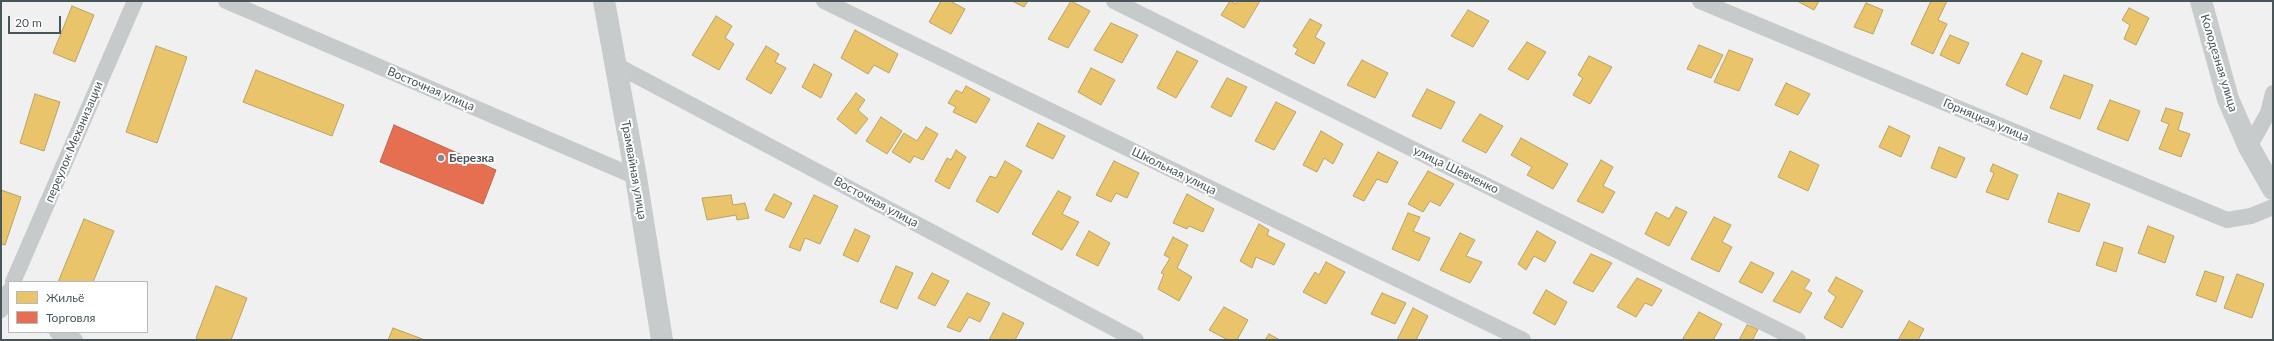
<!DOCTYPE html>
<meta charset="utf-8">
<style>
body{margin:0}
#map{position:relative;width:2274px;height:341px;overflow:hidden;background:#f0f0f0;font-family:Lato,sans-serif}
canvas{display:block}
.frame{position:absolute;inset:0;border:2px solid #48555a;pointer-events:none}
.legend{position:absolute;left:8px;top:281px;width:140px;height:52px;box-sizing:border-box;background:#fff;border:1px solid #b6bbbd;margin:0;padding:5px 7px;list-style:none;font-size:12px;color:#48555a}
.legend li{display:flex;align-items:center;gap:8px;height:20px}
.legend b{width:20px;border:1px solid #b6bbbd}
.scale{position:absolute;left:8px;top:16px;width:53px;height:18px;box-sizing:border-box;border:2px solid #48555a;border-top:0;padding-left:5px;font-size:12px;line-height:14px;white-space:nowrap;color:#48555a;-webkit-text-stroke:3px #fff;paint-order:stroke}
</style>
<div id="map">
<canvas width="2274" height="341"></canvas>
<div class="frame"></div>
<ul class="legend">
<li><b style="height:11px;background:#e9c46a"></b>Жильё</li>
<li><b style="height:11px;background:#e76f51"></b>Торговля</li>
</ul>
<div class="scale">20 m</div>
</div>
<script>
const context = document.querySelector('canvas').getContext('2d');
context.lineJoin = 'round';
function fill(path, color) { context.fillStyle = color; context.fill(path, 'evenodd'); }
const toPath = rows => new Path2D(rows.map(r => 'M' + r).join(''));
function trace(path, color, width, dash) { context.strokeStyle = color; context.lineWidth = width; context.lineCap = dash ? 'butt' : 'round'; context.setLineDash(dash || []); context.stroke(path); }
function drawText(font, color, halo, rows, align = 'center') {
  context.font = font + ' Lato,sans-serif'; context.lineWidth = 4; context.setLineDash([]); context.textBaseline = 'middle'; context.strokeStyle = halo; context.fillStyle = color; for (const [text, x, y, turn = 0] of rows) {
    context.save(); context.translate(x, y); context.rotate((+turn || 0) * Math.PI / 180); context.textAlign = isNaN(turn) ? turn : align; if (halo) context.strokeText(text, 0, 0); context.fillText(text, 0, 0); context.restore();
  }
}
const homes = toPath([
 [941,1,950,1,965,9,951,34,929,22,941,1],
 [1012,1,1028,1,1024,7,1012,1],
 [1071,1,1090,11,1068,48,1048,39,1071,1],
 [1230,1,1236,4,1238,1,1260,1,1244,28,1221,15,1230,1],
 [1797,1,1819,1,1814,10,1797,1],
 [1931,1,1947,1,1938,20,1947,24,1933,54,1911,44,1931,1],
 [1866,3,1883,10,1873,34,1854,27,1866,3],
 [72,6,94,15,75,62,53,53,72,6],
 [2129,8,2149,18,2136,45,2124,39,2130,25,2122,20,2129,8],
 [1468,10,1489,21,1473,47,1451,36,1468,10],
 [716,16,732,26,725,38,734,44,719,70,692,55,716,16],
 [1310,19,1322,25,1315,37,1325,43,1314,64,1295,54,1298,49,1293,46,1310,19],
 [1111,23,1138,35,1122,63,1094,50,1111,23],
 [855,30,898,54,889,73,874,65,868,74,841,58,855,30],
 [1950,35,1969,43,1959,64,1940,55,1950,35],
 [1527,42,1546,52,1528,80,1508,69,1527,42],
 [1699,45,1723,55,1711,78,1687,69,1699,45],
 [156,46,187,57,157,143,126,132,156,46],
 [766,46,779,54,775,62,786,68,771,94,746,79,766,46],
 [1729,50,1753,59,1739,91,1714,82,1729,50],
 [1177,51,1198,61,1176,98,1157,88,1177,51],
 [2022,53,2042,61,2027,95,2006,85,2022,53],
 [1589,56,1612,67,1590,104,1573,95,1583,78,1578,75,1589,56],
 [1362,60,1388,73,1375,98,1347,85,1362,60],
 [814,64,832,74,821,98,802,87,814,64],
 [1091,68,1115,80,1101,105,1078,92,1091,68],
 [256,70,344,105,332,136,243,102,256,70],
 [2064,75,2093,85,2080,119,2050,108,2064,75],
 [1227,78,1247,87,1231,117,1211,107,1227,78],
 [1786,83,1810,94,1798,115,1775,105,1786,83],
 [966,86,990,99,976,123,953,112,956,107,948,103,956,90,962,93,966,86],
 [1427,89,1455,102,1441,129,1412,116,1427,89],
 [856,93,865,100,858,110,868,119,856,134,837,119,856,93],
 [35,94,60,102,44,151,20,143,35,94],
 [2110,100,2140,111,2128,141,2097,129,2110,100],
 [1276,102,1296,112,1274,150,1255,141,1276,102],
 [2166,108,2183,113,2178,130,2190,134,2181,157,2159,149,2169,124,2161,121,2166,108],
 [1480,114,1503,126,1486,153,1462,141,1480,114],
 [881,117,902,131,887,154,866,141,881,117],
 [1038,123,1065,136,1053,159,1026,146,1038,123],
 [1889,126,1910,136,1901,157,1879,147,1889,126],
 [926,127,938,134,923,160,914,156,910,163,892,152,904,133,917,141,926,127],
 [1321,131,1343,144,1333,164,1324,158,1317,172,1303,165,1321,131],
 [1521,138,1568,164,1553,189,1527,175,1532,167,1511,155,1521,138],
 [1939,147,1965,158,1956,178,1931,168,1939,147],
 [956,150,966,157,949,189,935,181,947,158,951,160,956,150],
 [1790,151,1819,165,1808,191,1778,177,1790,151],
 [1378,152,1398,162,1387,183,1377,179,1364,201,1353,196,1378,152],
 [1601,160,1613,167,1603,186,1615,192,1603,213,1577,201,1601,160],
 [1005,161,1022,171,998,213,976,201,990,176,996,178,1005,161],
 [1114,161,1139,173,1127,198,1116,193,1111,202,1096,195,1114,161],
 [1993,164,2018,175,2008,200,1986,192,1994,173,1990,171,1993,164],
 [1428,171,1454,184,1440,206,1430,201,1423,212,1408,204,1428,171],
 [1,190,21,197,5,245,1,244,1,190],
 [1058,191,1071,197,1062,214,1079,222,1062,250,1032,234,1058,191],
 [2058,193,2090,204,2079,232,2048,222,2058,193],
 [774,194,792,203,784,218,765,210,774,194],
 [1187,194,1214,209,1203,232,1189,226,1187,229,1173,223,1187,194],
 [731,195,733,205,745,203,749,218,737,220,736,215,707,220,702,198,731,195],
 [814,195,838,206,820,244,805,238,800,251,789,247,814,195],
 [1676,207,1687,212,1669,246,1645,234,1656,212,1669,219,1676,207],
 [1408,213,1420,217,1413,231,1430,238,1419,261,1392,249,1408,213],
 [1714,217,1731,225,1722,242,1732,247,1719,272,1691,259,1714,217],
 [84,219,114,231,93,282,58,282,84,219],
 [1259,224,1269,230,1267,235,1285,244,1274,265,1256,257,1252,268,1240,261,1259,224],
 [2148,226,2174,236,2165,263,2138,253,2148,226],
 [855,229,870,236,858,262,843,255,855,229],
 [1089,231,1110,243,1098,266,1076,255,1089,231],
 [1537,231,1556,242,1545,262,1534,256,1526,270,1518,264,1537,231],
 [1460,233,1475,240,1466,256,1482,262,1470,283,1440,270,1460,233],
 [1173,237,1188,245,1177,268,1192,277,1179,301,1158,289,1164,274,1161,273,1170,258,1164,255,1173,237],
 [2104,242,2123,248,2116,272,2096,265,2104,242],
 [1591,254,1612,263,1593,292,1573,283,1591,254],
 [1326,262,1345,272,1326,304,1303,292,1315,272,1319,275,1326,262],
 [1751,262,1774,273,1762,293,1739,282,1751,262],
 [896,266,913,273,897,309,880,302,896,266],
 [1792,271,1810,280,1804,289,1812,293,1800,313,1773,301,1792,271],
 [2205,271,2224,277,2216,302,2196,295,2205,271],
 [932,273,949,281,935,306,918,298,932,273],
 [2237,274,2264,284,2252,318,2224,308,2237,274],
 [1836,277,1863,291,1842,328,1824,318,1836,297,1828,291,1836,277],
 [1637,278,1662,290,1652,306,1645,303,1636,317,1617,307,1637,278],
 [216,286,247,298,231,340,201,340,196,338,216,286],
 [1546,290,1567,302,1555,325,1533,313,1546,290],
 [967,293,990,303,980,322,969,317,960,332,947,327,967,293],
 [1382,293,1406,303,1395,324,1371,314,1382,293],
 [1224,307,1248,320,1237,340,1228,340,1209,330,1224,307],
 [1413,308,1428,316,1416,340,1397,340,1413,308],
 [1699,312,1722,324,1713,340,1682,340,1699,312],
 [1003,313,1024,323,1015,340,989,340,1003,313],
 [1909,321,1924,329,1918,340,1898,340,1909,321],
 [1747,325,1758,329,1753,339,1755,340,1739,340,1747,325],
 [393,328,425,340,388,340,393,328],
 [1269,334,1280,340,1265,340,1269,334]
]);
fill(homes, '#e9c46a');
trace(homes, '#b9a365', 1);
const shops = toPath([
 [394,125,496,170,483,204,380,162,394,125]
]);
fill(shops, '#e76f51');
trace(shops, '#b76754', 1);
trace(toPath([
 [226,1,636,177],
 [824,1,1523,340],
 [1114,1,1798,340],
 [1700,1,2227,220,2251,216,2273,207],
 [616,65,1136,340],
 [2249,147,2268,113,2273,93],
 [13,282,135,1],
 [1,310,9,291],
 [57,332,75,340]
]), '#c7cacb', 16);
trace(toPath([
 [604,1,636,177,662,340],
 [2201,1,2228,99,2249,147,2273,189]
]), '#c8cbcc', 22);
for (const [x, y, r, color] of [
 [441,158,4,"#838b8e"]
]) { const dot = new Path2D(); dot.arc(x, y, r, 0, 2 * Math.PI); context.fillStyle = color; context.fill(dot); trace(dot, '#fff', 1.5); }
drawText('12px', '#48555a', '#fff', [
 ["Колодезная улица",2219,63,73],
 ["Восточная улица",431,89,23],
 ["Горняцкая улица",1986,120,23],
 ["переулок Механизации",74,142,-67],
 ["Трамвайная улица",634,170,80],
 ["улица Шевченко",1456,170,26],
 ["Школьная улица",1174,171,26],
 ["Восточная улица",876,202,28]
]);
drawText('bold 12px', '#48555a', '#fff', [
 ["Березка",449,158]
], 'left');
</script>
